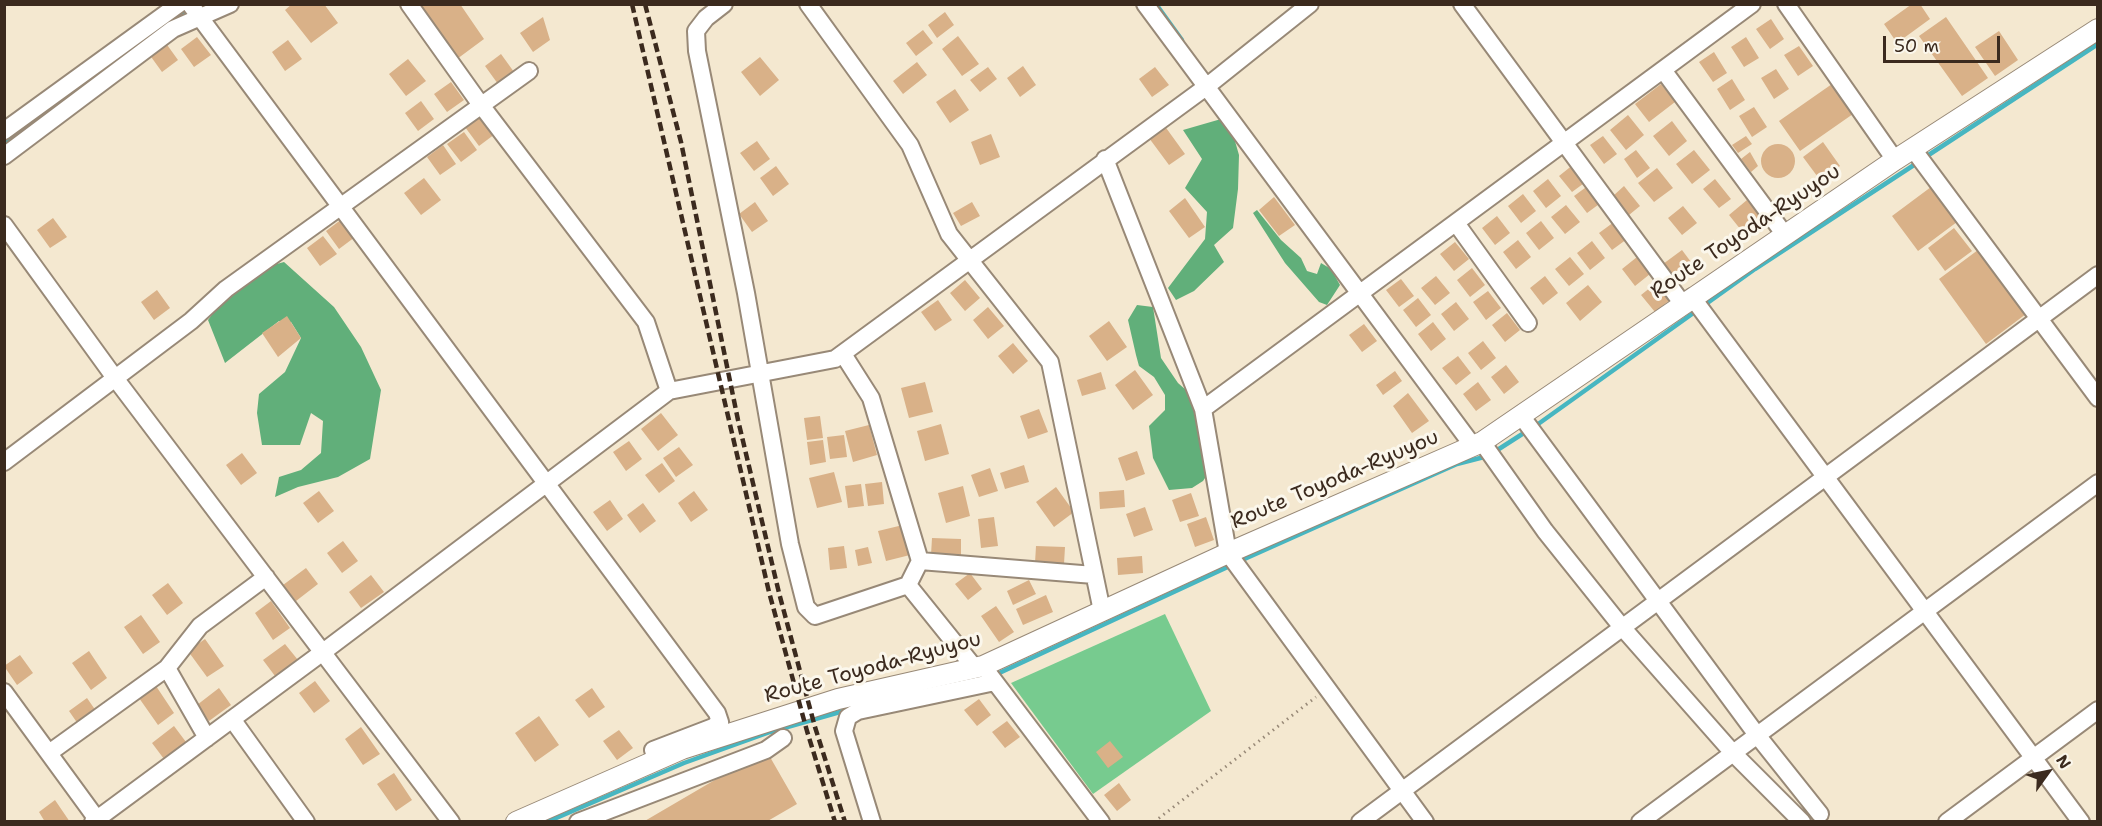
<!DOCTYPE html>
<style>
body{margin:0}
#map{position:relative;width:2102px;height:826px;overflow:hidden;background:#f4e8d0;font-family:"Shantell Sans",sans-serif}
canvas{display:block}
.frame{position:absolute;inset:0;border:6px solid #3b2a1e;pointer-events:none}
.north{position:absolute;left:2018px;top:742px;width:60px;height:60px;-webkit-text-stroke:4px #fbf7ec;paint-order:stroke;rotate:57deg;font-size:16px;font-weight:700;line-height:24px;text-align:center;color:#3b2a1e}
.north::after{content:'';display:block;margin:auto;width:21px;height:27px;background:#3b2a1e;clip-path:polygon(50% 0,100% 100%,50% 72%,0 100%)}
.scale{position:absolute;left:1883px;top:36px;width:117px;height:27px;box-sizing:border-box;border:3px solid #3b2a1e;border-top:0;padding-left:8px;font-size:18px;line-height:21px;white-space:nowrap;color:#3b2a1e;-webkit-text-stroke:4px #fbf7ec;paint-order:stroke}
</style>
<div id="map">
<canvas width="2102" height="826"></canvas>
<div class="frame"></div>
<div class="north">N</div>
<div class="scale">50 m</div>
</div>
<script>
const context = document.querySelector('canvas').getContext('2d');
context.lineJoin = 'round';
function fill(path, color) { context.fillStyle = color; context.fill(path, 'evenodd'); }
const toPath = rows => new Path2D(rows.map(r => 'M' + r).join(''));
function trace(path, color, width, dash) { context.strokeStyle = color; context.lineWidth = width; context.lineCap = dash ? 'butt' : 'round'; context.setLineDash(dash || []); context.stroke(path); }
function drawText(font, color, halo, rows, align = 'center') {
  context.font = font + ' "Shantell Sans",sans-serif'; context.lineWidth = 6; context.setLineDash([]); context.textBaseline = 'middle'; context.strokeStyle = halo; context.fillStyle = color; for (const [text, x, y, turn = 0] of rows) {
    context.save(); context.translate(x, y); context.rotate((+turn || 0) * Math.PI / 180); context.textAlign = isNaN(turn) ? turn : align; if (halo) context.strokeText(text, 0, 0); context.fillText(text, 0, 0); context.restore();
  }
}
fill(toPath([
 [1165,614,1211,711,1093,794,1011,683]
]), '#77cb8f');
fill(toPath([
 [1228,117,1239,155,1238,189,1233,228,1214,245,1224,262,1194,291,1176,300,1168,288,1205,239,1207,212,1185,188,1202,159,1183,130],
 [1257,210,1281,240,1301,258,1307,271,1317,274,1321,263,1331,269,1340,285,1327,305,1319,302,1285,263,1253,213],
 [284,262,334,307,361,347,381,390,370,459,338,477,298,487,275,497,279,477,301,470,321,453,323,421,311,413,300,445,262,445,257,413,259,394,285,372,301,338,291,322,279,321,225,363,208,320,231,289,251,271],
 [1137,305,1153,307,1161,358,1178,383,1186,390,1197,409,1213,466,1203,481,1192,488,1169,490,1153,458,1149,426,1165,410,1165,395,1154,377,1139,366,1136,355,1128,320]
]), '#61af7a');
trace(toPath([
 [1156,4,1182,40],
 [174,20,190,10],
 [4,144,92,79],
 [1924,158,2098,44],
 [1534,427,1755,269,1917,163],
 [1240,561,1457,464,1488,456,1527,431],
 [995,675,1232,565],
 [547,822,684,763,770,732,847,710]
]), '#47b6c1', 4.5);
fill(toPath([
 [292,4,324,4,338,23,311,43,285,10],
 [411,4,460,4,484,39,457,59],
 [1912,4,1920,4,1930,19,1897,43,1884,24],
 [945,12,954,25,937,38,928,25],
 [543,17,550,40,533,52,520,33],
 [1946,17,1988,78,1962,96,1919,36],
 [1771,19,1784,39,1770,49,1756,29],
 [923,30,933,43,916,56,906,43],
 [1999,31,2018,60,1995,76,1975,47],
 [958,36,979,64,962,76,942,49],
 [197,37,211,55,194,67,181,49],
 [1746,37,1759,58,1744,67,1731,47],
 [288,40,302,59,285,71,272,52],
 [165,42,178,60,162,72,149,54],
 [1799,46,1813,66,1798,76,1784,55],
 [1714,52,1727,73,1713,82,1699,62],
 [501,54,514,72,498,84,485,66],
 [760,57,779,80,760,96,741,72],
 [408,59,426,81,406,96,389,74],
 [917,62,927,75,903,94,893,81],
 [1023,66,1036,85,1020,97,1007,78],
 [988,67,997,79,980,92,970,80],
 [1155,67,1169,85,1152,97,1139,79],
 [1776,69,1789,89,1774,99,1761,78],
 [1732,79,1745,100,1730,110,1717,89],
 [451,82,464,100,447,112,434,94],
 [1661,84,1675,102,1649,122,1635,104],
 [1832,84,1853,114,1800,151,1779,121],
 [955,89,969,110,950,123,936,102],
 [421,101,434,119,418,131,405,113],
 [1754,107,1767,127,1752,137,1739,116],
 [482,115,495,134,479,146,465,127],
 [1628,115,1644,135,1626,150,1610,130],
 [1672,121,1687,141,1669,156,1653,136],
 [1164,125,1185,154,1169,165,1149,138],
 [464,132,477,150,461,162,447,144],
 [991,134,1000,157,980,165,971,142],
 [1603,136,1617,154,1604,164,1590,145],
 [1746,136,1752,144,1738,153,1732,145],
 [757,141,770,159,754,171,740,153],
 [1823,142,1840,166,1820,180,1803,157],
 '1761 161a17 17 0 1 1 34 0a17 17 0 1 1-34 0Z',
 [443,145,456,164,440,175,427,157],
 [1636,150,1650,168,1637,178,1624,159],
 [1694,150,1710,170,1692,184,1676,164],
 [1750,152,1758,166,1751,172,1741,159],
 [1574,164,1587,181,1572,192,1559,176],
 [776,166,789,184,773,196,760,178],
 [1657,168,1673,188,1654,202,1638,183],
 [424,178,441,200,421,215,404,193],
 [1548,179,1561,196,1546,208,1533,191],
 [1715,179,1731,199,1719,208,1703,189],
 [1589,185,1602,202,1587,213,1574,196],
 [1624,186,1640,206,1629,215,1613,196],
 [1931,187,1957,222,1918,251,1892,216],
 [1523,194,1536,211,1521,223,1508,206],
 [1274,197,1295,225,1279,236,1259,210],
 [1185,198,1205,227,1189,238,1169,211],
 [1747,200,1763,220,1745,235,1729,215],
 [755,202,768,221,752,232,739,214],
 [972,202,980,216,961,226,953,213],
 [1566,205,1580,222,1565,234,1551,217],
 [1683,206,1697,223,1682,235,1668,218],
 [1497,216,1510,233,1495,245,1482,228],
 [53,218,67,237,50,248,37,230],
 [342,219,355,237,339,249,326,231],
 [1541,221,1554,238,1539,250,1526,233],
 [1614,222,1627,239,1612,250,1599,233],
 [1954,228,1972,251,1945,271,1928,248],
 [323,236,337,254,320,266,307,248],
 [1518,240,1531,257,1516,269,1503,252],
 [1592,241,1605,258,1590,270,1577,253],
 [1455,242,1469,259,1454,271,1440,254],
 [1682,250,1697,270,1679,284,1663,264],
 [1978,250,2026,314,1986,344,1939,279],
 [1570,257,1584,274,1569,286,1555,269],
 [1637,257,1650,274,1635,286,1622,269],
 [1472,268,1485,285,1470,297,1457,280],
 [1436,276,1450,293,1435,305,1421,288],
 [1545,276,1558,293,1543,305,1530,288],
 [1401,279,1414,296,1399,307,1386,290],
 [965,280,980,298,965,311,950,293],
 [1656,283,1670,300,1655,312,1641,295],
 [1588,285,1602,302,1580,321,1566,303],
 [157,290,170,308,154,320,141,302],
 [1488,291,1501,308,1486,320,1473,302],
 [1418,298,1431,315,1416,327,1403,310],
 [938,300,952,320,935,331,921,312],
 [1456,302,1469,319,1454,331,1441,314],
 [988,307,1004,326,988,339,973,320],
 [1507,313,1520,330,1505,342,1492,325],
 [287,316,301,338,278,357,262,333],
 [1109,321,1127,347,1107,361,1089,336],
 [1433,322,1446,339,1431,351,1418,334],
 [1364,324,1377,341,1362,352,1349,335],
 [1483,341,1496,358,1481,370,1468,353],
 [1013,343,1028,361,1013,374,998,356],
 [1458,356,1471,373,1456,385,1442,368],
 [1506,365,1519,382,1504,394,1491,377],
 [1135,370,1153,395,1133,410,1115,385],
 [1395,371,1402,381,1383,395,1376,385],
 [1101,372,1106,389,1082,396,1077,380],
 [925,382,933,412,909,418,901,388],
 [1478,382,1491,400,1476,411,1463,394],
 [1408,393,1429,421,1412,433,1393,406],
 [1039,409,1048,432,1028,439,1020,416],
 [661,413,678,435,658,451,641,429],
 [820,416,823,438,807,440,804,418],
 [941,424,949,454,925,461,917,431],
 [869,425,877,455,853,462,845,431],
 [844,435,847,457,830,459,827,437],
 [823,440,826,462,810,465,807,442],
 [629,441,642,459,626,471,613,452],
 [679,447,693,465,676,477,663,458],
 [1137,451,1145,474,1126,481,1118,458],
 [242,453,257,473,241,485,226,465],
 [662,463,675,481,659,493,645,475],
 [1024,465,1029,482,1005,489,1000,473],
 [990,468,998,491,979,497,971,475],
 [834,472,842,502,817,508,809,478],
 [882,482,884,504,868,506,865,484],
 [861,484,864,506,848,508,845,486],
 [963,486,970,516,946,523,938,493],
 [1056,487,1074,512,1054,527,1036,502],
 [1124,490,1125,507,1100,509,1099,492],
 [319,491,334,511,318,523,303,503],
 [694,491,708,510,691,522,678,503],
 [1191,493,1199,516,1180,522,1172,500],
 [610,500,623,519,607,531,593,512],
 [643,503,656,521,640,533,627,515],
 [1145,507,1153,530,1134,537,1126,514],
 [994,517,998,546,981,548,978,519],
 [1206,517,1214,540,1195,547,1187,524],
 [903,525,910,555,886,561,878,531],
 [932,538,961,539,961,556,931,555],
 [343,541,358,561,342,573,327,553],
 [844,546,847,568,830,570,828,548],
 [1036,546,1065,547,1064,564,1035,563],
 [868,547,872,563,858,566,855,550],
 [1142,556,1143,573,1118,575,1117,558],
 [306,568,318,584,296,601,283,585],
 [970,573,982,589,968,600,955,584],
 [371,575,384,592,361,608,349,592],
 [1029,580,1036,594,1013,605,1007,591],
 [168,583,183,603,167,615,152,595],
 [1046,595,1053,612,1023,625,1016,609],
 [271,601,290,628,273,640,255,613],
 [996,606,1014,632,999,642,981,616],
 [141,615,160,642,143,654,124,627],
 [205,639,224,666,207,677,188,651],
 [285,644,298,660,275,676,263,660],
 [89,651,107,678,91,690,72,663],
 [20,655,33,673,17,685,4,666],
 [315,681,330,701,314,713,299,693],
 [156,686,174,713,158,725,139,698],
 [219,688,231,705,209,721,197,705],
 [592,688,605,707,589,718,575,700],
 [87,698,96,711,78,724,69,711],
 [979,699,991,715,977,726,964,710],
 [539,716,559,745,535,762,515,733],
 [1007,721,1020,737,1005,748,992,732],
 [174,726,186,742,164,759,152,743],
 [361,727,380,754,363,765,345,739],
 [619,730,633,748,617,760,603,741],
 [1110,741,1123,757,1108,768,1096,752],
 [766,750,797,804,766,822,643,822],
 [394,773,412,800,396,811,377,784],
 [1119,783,1131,800,1117,811,1104,795],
 [55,800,70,822,45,822,39,812]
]), '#d9b188');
const minor = toPath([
 [190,4,717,713,720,722,713,727,653,750,656,760],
 [409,4,481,105,646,322,669,391],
 [724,4,706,18,696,31,697,51,746,293,790,544,806,607,815,616,908,585,974,667],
 [808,4,910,145,949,234,1050,362,1102,611],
 [1145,4,1473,446],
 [1462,4,1682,303],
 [1786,4,1895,160],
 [1663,70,1785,235],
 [4,131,179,4],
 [1913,149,2098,398],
 [4,156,173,29,230,4],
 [1105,159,1203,409,1228,553,1425,822],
 [1456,223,1528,323],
 [4,225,115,378,451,822],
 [1692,297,2081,822],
 [843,354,871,398,920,561,908,585],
 [1203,409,1752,4],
 [1522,417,1757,735,1820,814],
 [1482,442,1545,531,1621,626,1733,753,1802,822],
 [4,462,191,321,226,289,529,71],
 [920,561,1094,575],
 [989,674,1101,822],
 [4,692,99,822],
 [232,719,306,822],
 [207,738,167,668,200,626,266,577],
 [49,753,167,668],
 [93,822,323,652,669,391,835,359,1206,87,1310,4],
 [578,822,766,750,783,738],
 [872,822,844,731,848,717,858,711,995,682],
 [1360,822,2098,275],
 [1640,822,2098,483],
 [1947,822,2098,710]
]);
const major = toPath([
 [516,822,682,749,838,699,983,666,1228,553,1482,442,1895,160,2098,29]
]);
trace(minor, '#988977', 20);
trace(major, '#988977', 22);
trace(toPath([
 [1154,822,1316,697]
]), '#988977', 3, [1.5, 4.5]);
trace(minor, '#fff', 16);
trace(major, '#fff', 20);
trace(toPath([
 [632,4,769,592,807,731,835,822],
 [645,4,681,142,738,420,779,593,815,727,845,822]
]), '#3b2a1e', 4.5, [9, 4.5]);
drawText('21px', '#3b2a1e', '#fbf7ec', [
 ["Route Toyoda-Ryuyou",1746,232,-34],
 ["Route Toyoda-Ryuyou",1335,480,-23],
 ["Route Toyoda-Ryuyou",873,668,-15]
]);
</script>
